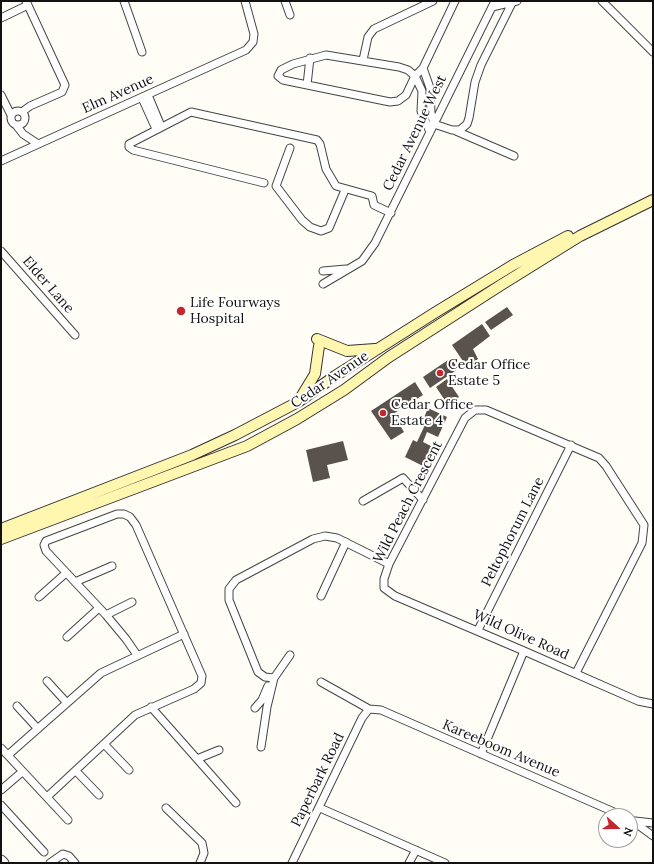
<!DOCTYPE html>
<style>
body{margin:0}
#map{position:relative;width:654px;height:864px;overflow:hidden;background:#fffdf5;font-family:Lora,serif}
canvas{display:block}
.frame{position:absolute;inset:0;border:2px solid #111;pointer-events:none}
.north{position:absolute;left:598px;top:808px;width:40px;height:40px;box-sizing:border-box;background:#fff;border:1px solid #a0a0a0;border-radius:50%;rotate:111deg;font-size:11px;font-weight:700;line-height:16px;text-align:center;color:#111}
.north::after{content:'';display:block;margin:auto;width:14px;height:18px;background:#c4262e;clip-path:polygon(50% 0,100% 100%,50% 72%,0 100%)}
</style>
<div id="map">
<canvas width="654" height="864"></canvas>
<div class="frame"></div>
<div class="north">N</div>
</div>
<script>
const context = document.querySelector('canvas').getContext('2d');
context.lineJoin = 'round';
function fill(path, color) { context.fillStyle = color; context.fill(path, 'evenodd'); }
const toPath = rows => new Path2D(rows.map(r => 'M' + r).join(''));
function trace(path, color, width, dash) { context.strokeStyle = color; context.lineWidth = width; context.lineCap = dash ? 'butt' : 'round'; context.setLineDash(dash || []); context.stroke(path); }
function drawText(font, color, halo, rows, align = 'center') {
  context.font = font + ' Lora,serif'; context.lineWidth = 4; context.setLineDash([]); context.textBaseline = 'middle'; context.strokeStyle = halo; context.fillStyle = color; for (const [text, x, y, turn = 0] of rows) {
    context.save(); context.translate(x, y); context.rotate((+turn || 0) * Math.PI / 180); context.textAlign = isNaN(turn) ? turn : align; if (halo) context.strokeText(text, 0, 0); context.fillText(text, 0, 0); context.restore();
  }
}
fill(toPath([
 [507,307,513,315,491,330,485,322],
 [482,324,490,336,473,349,478,359,467,367,452,345],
 [451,358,458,369,430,388,423,377],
 [447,379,459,397,448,405,436,387],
 [415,382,423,395,393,414,404,432,391,440,371,411],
 [428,408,447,417,438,437,427,432,423,442,433,447,423,466,405,457,413,440,417,442,424,427,421,425],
 [343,441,348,460,327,465,330,478,313,482,306,450]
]), '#5a524d');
const minor = toPath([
 [124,1,142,52],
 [285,1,290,15],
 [602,1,653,52],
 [492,7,517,1],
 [1,18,28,5],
 [326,55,399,67,408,70,415,76,406,95,398,101,390,102,283,80,278,76,281,70,293,64,326,55],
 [363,60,368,37,374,29,433,1],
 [423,68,430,88,431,113,434,124,452,130,460,130,467,124,469,118,475,82,481,65,512,3],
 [307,85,310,58],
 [1,95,11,115],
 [148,95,161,126],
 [142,98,156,129],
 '11 118a7 7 0 1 1 14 0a7 7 0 1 1-14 0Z',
 [22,112,30,106,62,92,65,85,26,1],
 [16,125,23,134,38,144],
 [456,131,514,156],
 [430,132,421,111,422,91,415,76,423,68,455,1],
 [290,148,276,186,302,220,310,227,321,231,329,228,345,190],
 [1,161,246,50,253,42,254,34,245,1],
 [264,183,133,150,129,147,129,144,191,112,317,140,320,144,326,169,336,186,372,196,374,205,391,213],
 [1,251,75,335],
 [323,271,346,269],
 [323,284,362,261,375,243,495,1],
 [363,501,403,478,423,500],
 [75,582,112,566],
 [321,596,346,542],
 [39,597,66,573],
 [106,615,132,602],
 [478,630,571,445],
 [67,637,99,608],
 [290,655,274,678,265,677,258,672,229,600,229,589,236,580,313,539,325,536,337,538,389,564],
 [576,673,642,543,644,525,606,466,599,458,486,410,475,410,465,418,389,564,384,579,384,588,395,596,524,651,638,701,653,704],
 [47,681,67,703],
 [321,682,369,709],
 [17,706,38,729],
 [151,707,236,803],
 [255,708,262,700,268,686],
 [369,709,381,710,623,816],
 [105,745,129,770],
 [261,747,267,707,274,678],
 [1,748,68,820],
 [481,754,524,651],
 [8,755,101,673,184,634],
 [197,759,219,750],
 [76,771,99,795],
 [1,790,22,772],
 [47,797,135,715,194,689,201,683,202,676,136,525,130,517,124,514,117,514,46,541,44,545,46,551,106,615,126,639,137,655],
 [1,805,44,852],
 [166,808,202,843,204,853,200,863],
 [320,808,445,863],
 [630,819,653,836],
 [635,821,653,823],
 [50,863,63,854,69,856,75,863],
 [292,863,362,718,369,709],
 [409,863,416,850]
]);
const tertiary = toPath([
 [1,860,4,863]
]);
const secondary = toPath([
 [317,339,347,351,375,349],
 [301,397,315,374,319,346],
 [1,529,192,455,235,435,298,402,335,376,436,312,513,265,568,236],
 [1,539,247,446,297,419,344,390,389,357,501,285,580,236,653,200]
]);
trace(minor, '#444', 9);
trace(tertiary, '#444', 11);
trace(secondary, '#333', 12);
trace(minor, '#fff', 7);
trace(tertiary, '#fff', 9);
trace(secondary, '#fff6b0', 10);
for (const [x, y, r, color] of [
 [181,311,5,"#c4262e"],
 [440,373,4,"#c4262e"],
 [383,413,4,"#c4262e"]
]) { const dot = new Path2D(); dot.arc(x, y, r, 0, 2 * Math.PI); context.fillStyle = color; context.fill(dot); trace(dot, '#fff', 1.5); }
drawText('14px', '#111', '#fff', [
 ["Elm Avenue",118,94,-24],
 ["Cedar Avenue West",415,133,-64],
 ["Elder Lane",48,285,49],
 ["Cedar Avenue",330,380,-34],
 ["Wild Peach Crescent",408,502,-63],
 ["Peltophorum Lane",513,532,-63],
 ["Wild Olive Road",521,635,24],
 ["Kareeboom Avenue",501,749,23],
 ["Paperbark Road",318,780,-64]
]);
drawText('14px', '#111', '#fff', [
 ["Life Fourways",190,303],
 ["Hospital",190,319],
 ["Cedar Office",448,365],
 ["Estate 5",448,381],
 ["Cedar Office",391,405],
 ["Estate 4",391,421]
], 'left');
</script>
